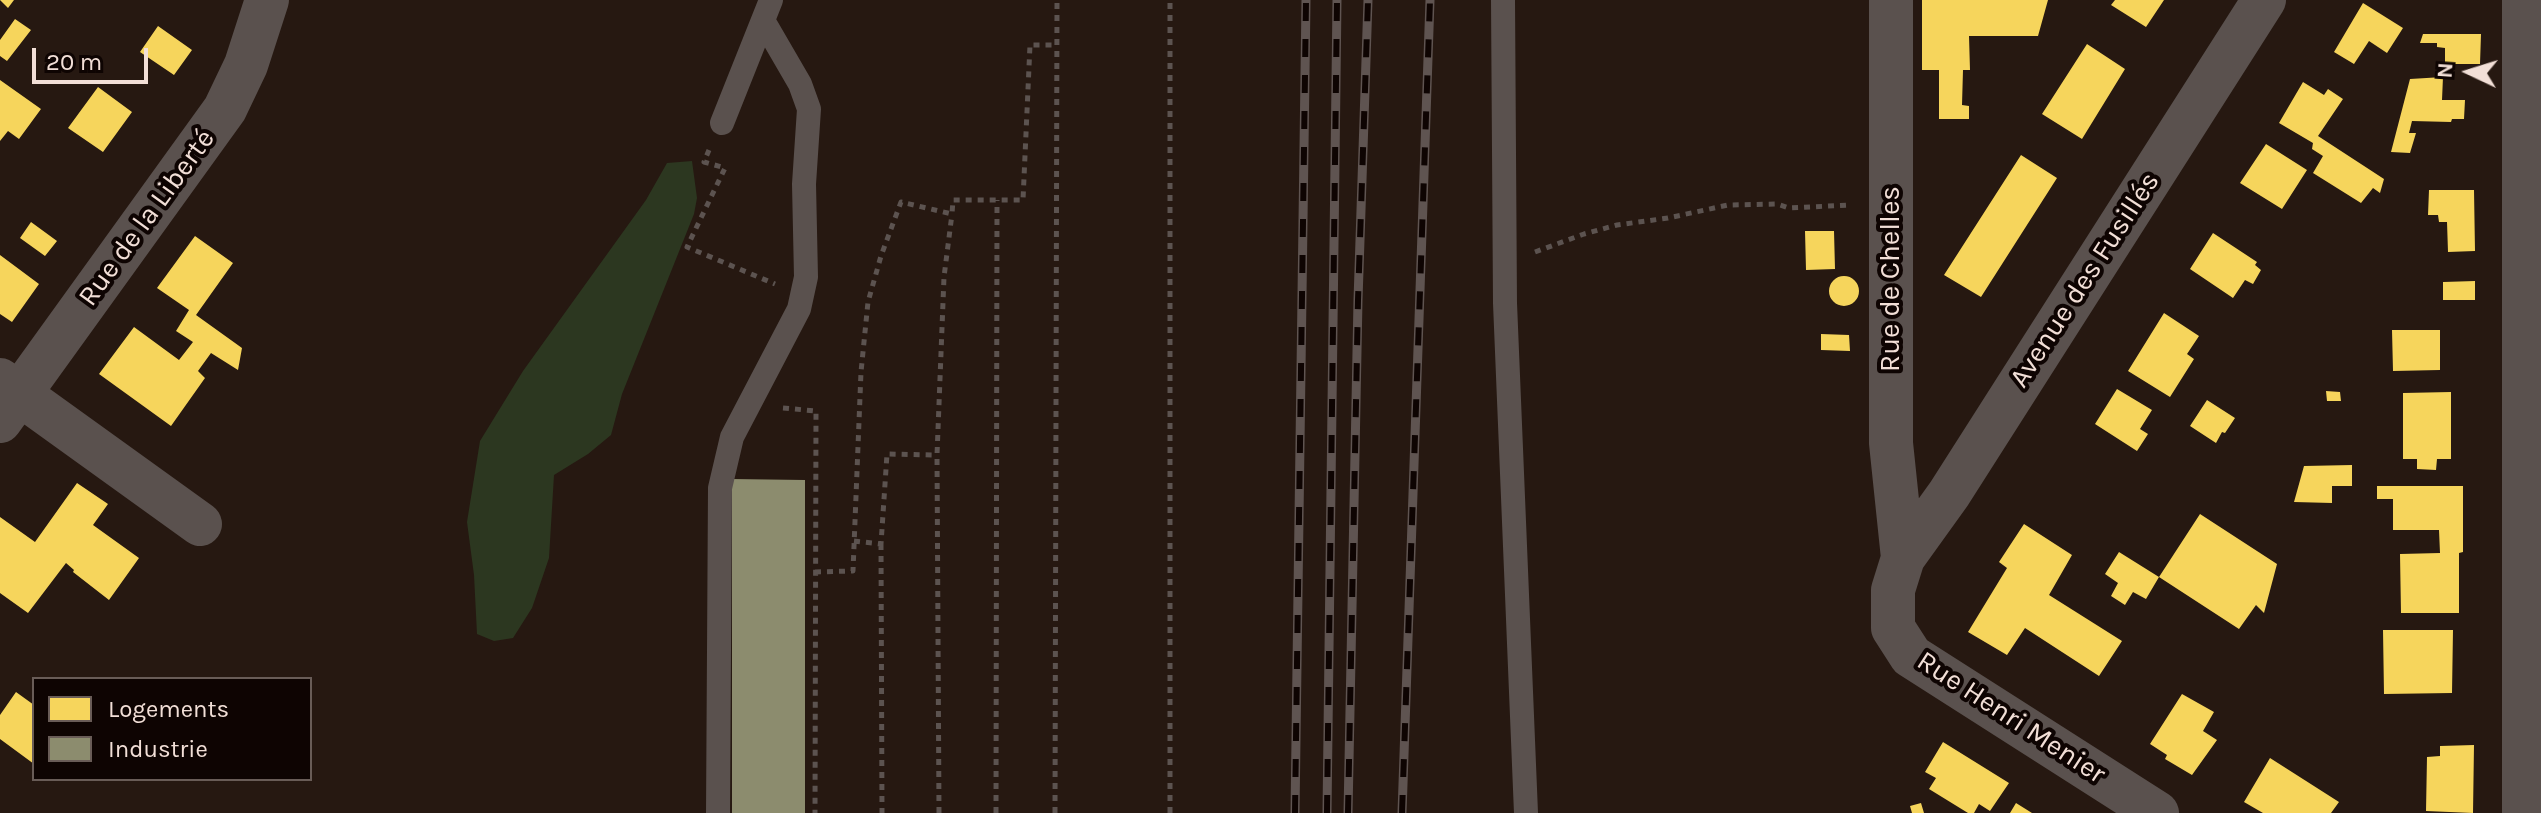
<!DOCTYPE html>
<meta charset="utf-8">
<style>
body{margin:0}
#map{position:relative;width:2541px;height:813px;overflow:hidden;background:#261811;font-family:Karla,sans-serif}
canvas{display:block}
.legend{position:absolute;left:32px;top:677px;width:280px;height:104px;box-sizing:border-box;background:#0e0402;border:2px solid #695c57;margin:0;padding:10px 14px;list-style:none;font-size:24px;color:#f2dfd7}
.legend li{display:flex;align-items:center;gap:16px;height:40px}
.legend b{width:40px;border:2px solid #695c57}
.north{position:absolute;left:2429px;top:32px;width:80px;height:80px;-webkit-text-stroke:6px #0e0402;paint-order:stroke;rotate:274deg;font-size:22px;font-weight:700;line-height:32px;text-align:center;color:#f2dfd7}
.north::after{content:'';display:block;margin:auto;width:28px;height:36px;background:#f2dfd7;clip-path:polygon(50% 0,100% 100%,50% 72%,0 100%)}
.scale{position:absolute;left:32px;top:48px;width:116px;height:36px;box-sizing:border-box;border:4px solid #f2dfd7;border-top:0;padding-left:10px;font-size:24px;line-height:28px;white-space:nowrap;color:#f2dfd7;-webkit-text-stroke:6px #0e0402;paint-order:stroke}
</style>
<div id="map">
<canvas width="2541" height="813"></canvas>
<ul class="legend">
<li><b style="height:22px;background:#f6d55c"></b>Logements</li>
<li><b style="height:22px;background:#8c8c6e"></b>Industrie</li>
</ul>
<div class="north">N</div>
<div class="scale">20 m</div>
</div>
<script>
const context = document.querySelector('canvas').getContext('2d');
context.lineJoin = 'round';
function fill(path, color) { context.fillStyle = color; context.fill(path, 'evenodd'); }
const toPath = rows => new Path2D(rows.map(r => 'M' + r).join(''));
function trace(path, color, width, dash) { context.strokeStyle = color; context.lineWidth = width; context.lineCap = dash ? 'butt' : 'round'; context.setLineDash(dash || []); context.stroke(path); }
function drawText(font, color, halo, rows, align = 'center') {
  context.font = font + ' Karla,sans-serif'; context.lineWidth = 8; context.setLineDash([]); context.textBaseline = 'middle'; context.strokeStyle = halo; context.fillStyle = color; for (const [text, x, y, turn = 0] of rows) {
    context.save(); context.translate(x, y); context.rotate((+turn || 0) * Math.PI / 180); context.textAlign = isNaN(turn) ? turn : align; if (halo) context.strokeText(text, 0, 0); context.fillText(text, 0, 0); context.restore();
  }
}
fill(toPath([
 [692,161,697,198,694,214,622,394,611,435,588,454,554,475,549,558,532,608,513,638,494,641,477,634,474,575,467,522,480,441,523,371,646,200,667,163]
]), '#2c3720');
fill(toPath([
 [0,0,14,0,8,8],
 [1922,0,2048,0,2038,36,1969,36,1970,70,1963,70,1962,105,1969,106,1969,119,1939,119,1939,70,1922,70],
 [2115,0,2164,0,2146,27,2111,5],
 [2363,3,2403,28,2387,53,2369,41,2354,64,2334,52],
 [15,19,31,30,7,61,0,56,0,40],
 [158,26,192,50,174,75,140,52],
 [2423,34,2481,34,2480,64,2445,64,2445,48,2437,47,2437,43,2420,43],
 [2087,44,2125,69,2082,139,2042,114],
 [2443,77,2442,100,2465,100,2464,119,2452,119,2451,122,2412,121,2409,133,2416,133,2410,153,2391,152,2410,79],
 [0,80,41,109,19,139,8,131,0,141],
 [2303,82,2324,95,2328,89,2343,99,2318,136,2384,179,2380,193,2373,188,2361,203,2313,173,2323,156,2312,149,2313,143,2279,123],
 [98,87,132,112,103,152,68,128],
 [2266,144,2307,170,2282,209,2240,183],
 [2021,155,2057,178,1981,297,1944,275],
 [2429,190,2474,190,2475,251,2448,252,2447,222,2439,222,2438,215,2428,215],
 [31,222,57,241,45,256,20,238],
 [1805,231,1834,231,1835,269,1806,270],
 [2213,233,2257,262,2255,265,2261,270,2253,284,2245,280,2233,298,2190,269],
 [195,236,233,263,196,315,242,348,238,370,211,353,198,371,205,378,171,426,99,374,134,327,179,360,193,342,176,331,189,310,157,288],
 [0,255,39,284,12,322,0,314],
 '1829 291a15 15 0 1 1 30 0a15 15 0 1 1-30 0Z',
 [2475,281,2475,300,2443,300,2443,282],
 [2164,313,2199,336,2187,354,2194,359,2170,397,2128,371],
 [2392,330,2440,330,2440,370,2393,371],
 [1821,334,1849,335,1850,351,1821,350],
 [2117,389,2152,410,2140,429,2148,434,2137,451,2095,424],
 [2326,391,2340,392,2341,401,2327,401],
 [2451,392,2451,459,2437,459,2436,470,2417,469,2417,459,2403,459,2403,393],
 [2207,400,2235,418,2225,433,2222,432,2216,443,2190,426],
 [2352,465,2352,486,2332,486,2332,503,2294,502,2304,466],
 [77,483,108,504,93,525,139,558,109,600,73,572,74,570,66,563,28,613,0,593,0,517,35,542],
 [2377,486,2463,486,2463,552,2459,553,2459,613,2401,613,2400,554,2440,553,2439,530,2393,530,2393,499,2377,499],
 [2200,514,2277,564,2264,613,2256,605,2239,629,2159,577],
 [2024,524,2072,555,2049,595,2122,641,2099,676,2025,628,2007,655,1968,632,2007,568,1999,562],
 [2119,552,2159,577,2146,599,2133,592,2125,605,2111,596,2118,583,2105,574],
 [2383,630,2453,630,2452,693,2384,694],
 [16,692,34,705,34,731,32,735,34,736,34,764,0,739,0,715],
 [2182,694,2214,712,2203,731,2217,740,2192,775,2165,759,2167,755,2150,744],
 [1943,742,2009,783,1990,811,1979,804,1974,813,1968,813,1929,789,1936,778,1925,772],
 [2474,745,2473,813,2426,811,2427,757,2440,756,2440,746],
 [2270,758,2339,802,2331,813,2263,813,2244,802],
 [1921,803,1924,813,1912,813,1910,806],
 [2016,803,2032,813,2010,813]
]), '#f6d55c');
fill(toPath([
 [732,479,805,480,805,813,732,813]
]), '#8c8c6e');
trace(toPath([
 [709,150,704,162,725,168,687,247,775,284],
 [1535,252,1584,234,1617,225,1668,218,1728,205,1777,204,1789,208,1850,205],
 [783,408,816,411,815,813],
 [854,541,881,544,887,454,937,455],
 [881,544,882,813],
 [815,572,853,571,861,372,868,302,881,256,901,202,952,214,953,200,1023,200,1030,45,1056,45],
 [939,813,937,455,944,277,952,214],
 [996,813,997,200],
 [1055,813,1057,0],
 [1170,813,1170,0]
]), '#5c5350', 5, [6, 6]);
trace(toPath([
 [1503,0,1505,303,1526,813],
 [722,123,771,0],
 [718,813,720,488,732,437,799,309,806,277,804,184,809,109,800,84,764,22]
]), '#5a514e', 24);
trace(toPath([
 [1891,0,1891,443,1903,558],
 [2524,0,2524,813],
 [0,380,200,524],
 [0,421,225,109,246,65,267,0],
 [2157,813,1911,656,1893,628,1893,590,1903,558,1949,494,2264,0]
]), '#5a514e', 44);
const rail = toPath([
 [1295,813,1306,0],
 [1327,813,1337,0],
 [1348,813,1358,300,1368,0],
 [1402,813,1430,0]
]);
trace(rail, '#5f5451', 9);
trace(rail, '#0e0402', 6, [18]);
drawText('28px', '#f2dfd7', '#0e0402', [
 ["Rue de la Liberté",147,218,-54],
 ["Rue de Chelles",1891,279,-90],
 ["Avenue des Fusillés",2085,280,-57],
 ["Rue Henri Menier",2011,718,33]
]);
</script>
